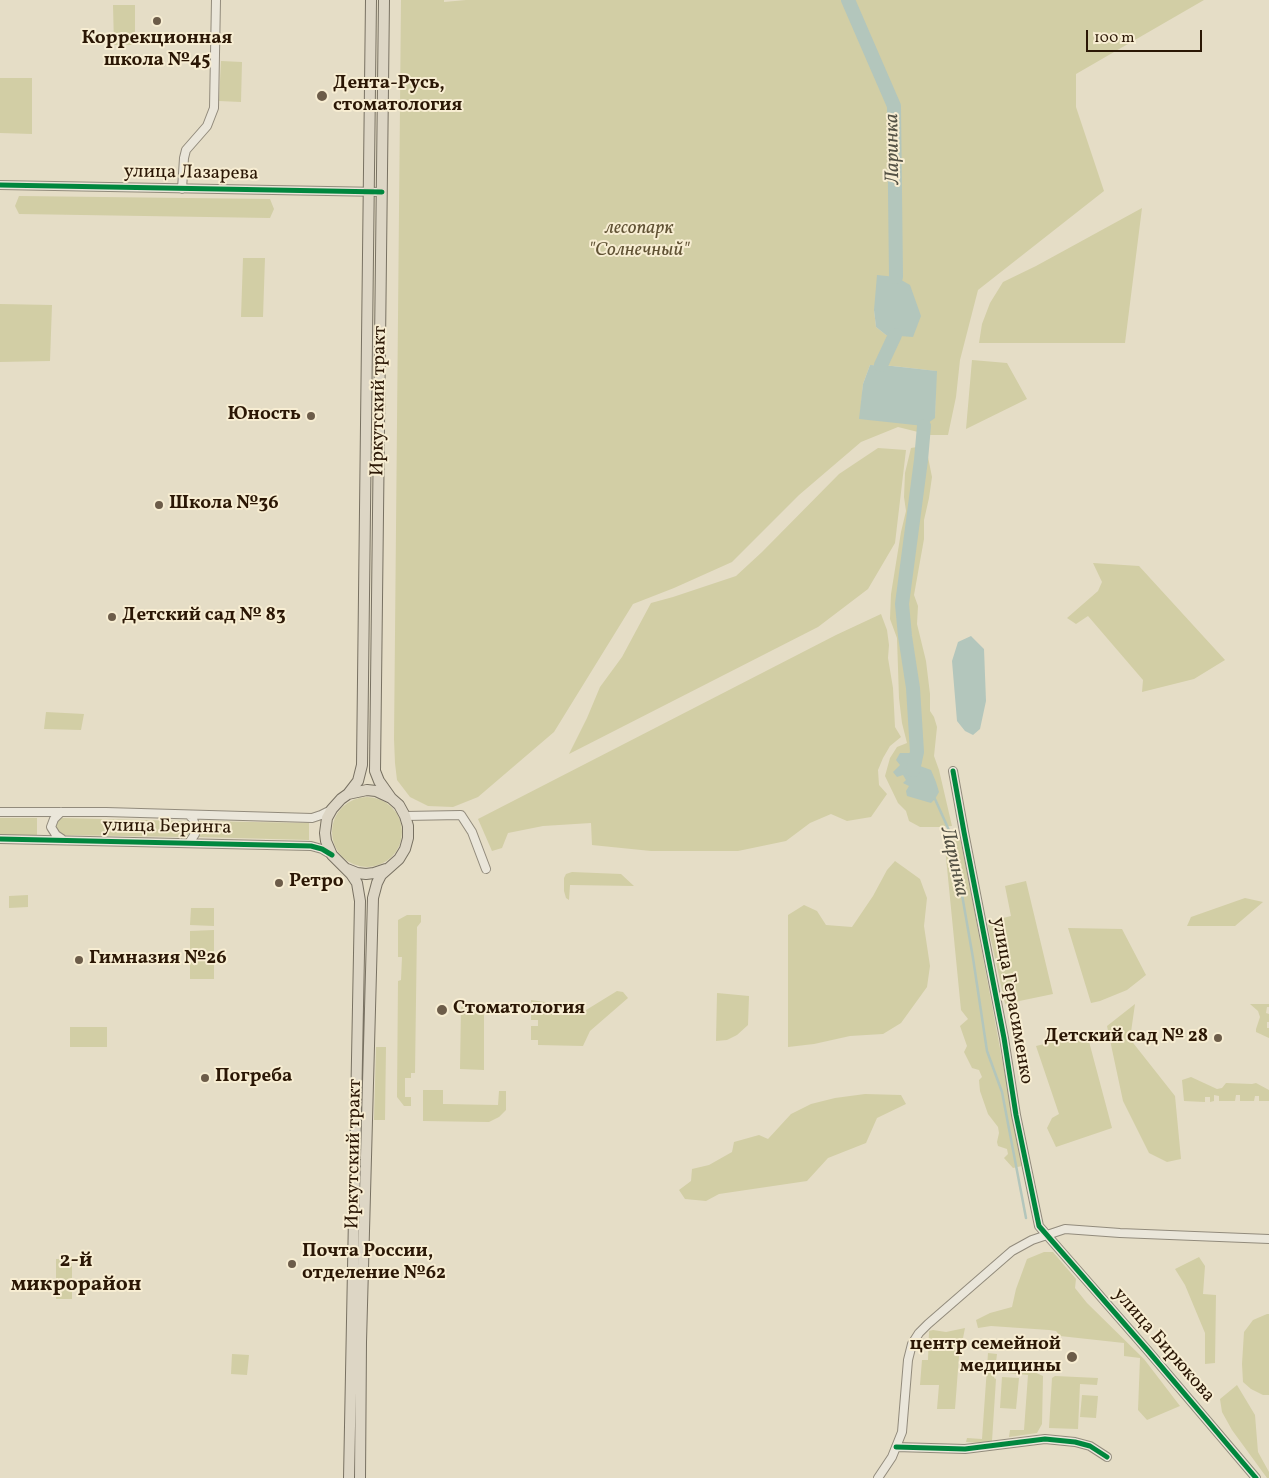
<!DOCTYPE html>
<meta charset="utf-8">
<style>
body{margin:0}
#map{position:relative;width:1269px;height:1478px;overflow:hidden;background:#e5ddc6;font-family:Vollkorn,serif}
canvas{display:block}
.scale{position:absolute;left:1086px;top:30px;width:116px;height:22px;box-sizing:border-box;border:2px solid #2b1705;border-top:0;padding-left:6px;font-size:15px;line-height:18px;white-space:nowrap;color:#2b1705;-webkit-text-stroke:4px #f7edd2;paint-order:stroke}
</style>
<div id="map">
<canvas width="1269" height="1478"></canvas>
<div class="scale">100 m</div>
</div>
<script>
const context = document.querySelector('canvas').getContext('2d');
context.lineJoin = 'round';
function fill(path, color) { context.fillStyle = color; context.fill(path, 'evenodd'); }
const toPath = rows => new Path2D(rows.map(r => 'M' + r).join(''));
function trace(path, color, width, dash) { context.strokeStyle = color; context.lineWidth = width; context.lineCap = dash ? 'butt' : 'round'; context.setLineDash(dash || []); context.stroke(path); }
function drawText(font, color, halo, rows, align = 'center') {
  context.font = font + ' Vollkorn,serif'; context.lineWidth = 4; context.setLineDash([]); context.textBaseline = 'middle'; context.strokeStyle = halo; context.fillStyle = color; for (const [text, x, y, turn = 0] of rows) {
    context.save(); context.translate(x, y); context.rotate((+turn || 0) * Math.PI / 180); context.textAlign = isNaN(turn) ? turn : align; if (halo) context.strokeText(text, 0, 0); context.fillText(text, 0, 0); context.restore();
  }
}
fill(toPath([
 [401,0,444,0,444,2,466,0,1204,0,1076,74,1076,107,1104,191,978,290,960,360,956,397,948,435,930,435,898,427,861,442,799,495,732,562,674,588,633,604,554,732,478,797,453,807,428,806,410,797,397,780,395,763,394,739],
 [874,310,913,336,886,335,876,327],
 [870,365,893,366,936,371,935,418,860,419,863,384],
 [113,5,135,5,135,45,114,45],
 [221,61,242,62,241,102,219,101],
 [0,78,32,78,32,134,0,133],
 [19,196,270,199,274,209,270,218,19,214,15,206],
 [1142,208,1125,343,979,343,982,324,990,303,1003,282,1036,266],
 [243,258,265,258,263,317,241,317],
 [0,304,52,305,50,361,0,362],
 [972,360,1007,363,1027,399,966,429],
 [917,447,924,448,927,452,932,477,929,498,924,520,924,539,914,595,918,606,917,624,926,661,930,694,930,711,934,717,937,727,934,756,939,770,952,826,939,827,920,827,909,821,906,811,898,803,885,776,890,758,897,747,907,743,902,723,899,698,897,638,890,619,891,594,901,532,906,511,904,497,905,473,911,448],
 [878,448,906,450,895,543,868,589,818,627,569,754,587,718,600,687,622,657,651,603,673,597,736,576,762,552,839,474],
 [1093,563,1139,566,1225,660,1194,679,1142,692,1143,680,1088,616,1076,624,1067,618,1098,591,1102,582],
 [881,614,887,630,889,645,888,658,893,688,895,727,901,737,890,746,883,758,878,770,879,785,887,794,871,817,847,821,831,814,810,823,786,841,738,851,651,851,592,845,591,823,543,826,508,833,502,848,492,851,478,819,836,635],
 [46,712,84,714,81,730,44,729],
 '332 832a35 35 0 1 1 70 0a35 35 0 1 1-70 0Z',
 [0,818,37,818,37,835,0,835],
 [62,818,185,821,191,824,190,833,185,837,62,835,58,832,56,826,58,821],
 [197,821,309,823,309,840,197,837,199,834,199,824],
 [944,837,960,838,968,877,1022,1166,1013,1168,1004,1158,1008,1154,1007,1149,998,1146,997,1142,999,1133,998,1127,988,1114,980,1091,979,1080,982,1077,979,1070,972,1068,964,1052,967,1046,960,1026,968,1019,961,1010],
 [895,861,920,879,927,898,924,926,930,966,927,987,901,1023,883,1034,850,1036,814,1044,788,1047,788,915,804,905,817,911,826,925,852,927,873,896,887,870],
 [572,872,621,874,634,886,570,885,569,900,566,898,564,891,564,878,566,874],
 [1026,881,1053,994,1005,1004,987,922,1011,916,1005,886],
 [28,895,28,907,9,908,9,896],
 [1245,898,1263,902,1235,926,1187,926,1191,917],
 [191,908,214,908,214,926,190,925],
 [407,915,421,915,421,922,417,927,415,1073,411,1073,411,1078,405,1078,405,1097,411,1097,411,1106,404,1106,397,1097,398,981,401,980,402,957,398,957,398,920],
 [1068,928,1122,929,1146,975,1127,990,1100,1001,1091,1003],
 [214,930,214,979,190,979,190,931],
 [617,991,623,992,628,998,590,1031,583,1046,538,1045,538,1040,531,1040,531,1026,538,1026,538,1020,531,1020,531,1000,551,1003,556,1011,561,1015,578,1015],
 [717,993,749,996,748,1025,737,1035,727,1040,716,1041],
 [1135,1004,1130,1039,1175,1096,1181,1159,1167,1162,1149,1153,1123,1101,1107,1026],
 [1250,1004,1269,1004,1269,1007,1267,1007,1266,1013,1269,1014,1269,1022,1267,1022,1267,1028,1269,1028,1269,1038,1256,1032,1256,1029,1260,1017,1258,1011],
 [461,1007,484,1008,484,1070,460,1069],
 [70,1027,107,1027,107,1047,70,1047],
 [1087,1034,1112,1128,1056,1147,1047,1128,1052,1118,1059,1114,1036,1046],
 [376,1047,386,1047,385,1120,374,1120],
 [1191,1077,1217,1089,1222,1088,1226,1083,1252,1084,1256,1083,1269,1090,1269,1101,1259,1101,1259,1096,1255,1096,1254,1101,1240,1101,1240,1095,1236,1095,1235,1101,1219,1101,1219,1096,1214,1095,1214,1101,1210,1102,1210,1097,1205,1097,1205,1102,1184,1101,1182,1080],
 [423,1090,443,1090,443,1104,498,1105,499,1091,506,1091,506,1110,499,1117,489,1122,423,1121],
 [865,1094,901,1095,906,1104,877,1118,866,1143,828,1158,807,1181,719,1194,706,1201,685,1199,679,1190,691,1181,692,1169,709,1165,732,1152,734,1142,759,1135,768,1139,791,1114,811,1104,835,1098],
 [1044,1252,1053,1252,1076,1279,1075,1288,1087,1303,1144,1359,1180,1406,1147,1420,1138,1410,1140,1358,1124,1356,1124,1343,1060,1336,1056,1331,1049,1330,991,1326,978,1328,976,1320,990,1313,1012,1307,1016,1289,1027,1259],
 [1199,1257,1205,1266,1203,1294,1216,1295,1215,1363,1205,1364,1205,1333,1185,1285,1175,1269],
 [56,1259,72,1259,72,1299,56,1299],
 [1267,1314,1269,1314,1269,1395,1263,1395,1251,1389,1243,1382,1242,1364,1244,1332,1253,1320],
 [965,1328,963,1338,960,1343,955,1409,937,1409,939,1385,920,1385,922,1360,928,1360,929,1331,933,1330,946,1332],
 [988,1353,997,1354,994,1378,996,1379,992,1441,982,1443,966,1442,967,1438,982,1439],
 [232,1354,249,1355,247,1375,231,1374],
 [1007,1368,1034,1372,1043,1376,1042,1424,1037,1433,1009,1437,1010,1430,1024,1430,1028,1375,1007,1373],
 [1055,1376,1098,1378,1097,1385,1080,1384,1078,1429,1049,1428,1052,1378],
 [1002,1377,1019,1378,1016,1409,1000,1408],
 [1237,1385,1255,1415,1258,1452,1269,1472,1269,1478,1267,1478,1232,1430,1222,1412,1220,1399],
 [1082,1395,1098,1396,1096,1418,1080,1417]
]), '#d2cea5');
fill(toPath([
 [877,275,896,277,910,285,921,316,913,337,886,335,876,327,874,310],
 [870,365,892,366,937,371,935,418,924,426,859,419,863,384],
 [971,636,984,649,986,701,980,729,973,735,965,731,957,721,952,661,958,642],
 [917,752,922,762,920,766,931,770,936,782,939,792,935,799,931,803,907,796,906,791,909,786,903,783,906,780,903,775,897,777,893,772,900,765,896,760,900,753,909,753]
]), '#b3c6bc');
trace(toPath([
 [935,799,952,837,973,958,987,1051,1002,1092,1026,1218],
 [944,850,953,850]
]), '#b3c6bc', 2.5);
trace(toPath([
 [848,0,894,106,896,277],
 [881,365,895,335],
 [913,770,917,752,913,688,905,636,902,604,921,460,924,426]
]), '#b3c6bc', 14);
const minor = toPath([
 [0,185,382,192],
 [182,189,184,158,186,150,207,126,214,108,216,0],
 [953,771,964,832,1004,1038,1016,1115,1039,1226,1149,1352,1256,1478],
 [0,812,106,812,312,818,321,815,331,810],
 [61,812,54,819,51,827,56,835,62,839],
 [405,816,461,815,472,832,486,869],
 [0,839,311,846,322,849,332,855],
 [189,843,195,834,196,828,193,819,189,815],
 [896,1447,965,1449,1045,1439,1075,1442,1090,1446,1107,1457],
 [878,1478,892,1457,902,1432,908,1360,912,1344,919,1333,928,1324,1012,1251,1032,1240,1065,1229,1120,1233,1269,1239]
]);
const major = toPath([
 [348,794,358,781,362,765,371,0],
 [347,869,357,873,366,874,374,873,386,869],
 [349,1478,360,901,357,883,351,874,332,855,326,841,325,833,327,818,332,809,341,799,348,794,367,790,376,791,391,798],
 [360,1478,361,1342,373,898,377,883,381,875,399,859,405,849,408,838,408,826,405,816,399,805,391,798,379,781,375,771,384,0]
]);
trace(minor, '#928b7c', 10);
trace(major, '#787162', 12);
trace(minor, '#eae6da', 8);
trace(major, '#ddd6c5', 10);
trace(toPath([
 [0,185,382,192],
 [953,771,964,832,1004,1038,1016,1115,1039,1226,1149,1352,1256,1478],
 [0,839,311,846,322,849,332,855],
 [896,1447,965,1449,1045,1439,1075,1442,1090,1446,1107,1457]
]), '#00873e', 5);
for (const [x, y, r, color] of [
 [157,21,5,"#6c5c49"],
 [322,96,6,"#6c5c49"],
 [311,416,5,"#6c5c49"],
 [159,505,5,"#6c5c49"],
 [112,617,5,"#6c5c49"],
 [279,883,5,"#6c5c49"],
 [79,960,5,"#6c5c49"],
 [442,1010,6,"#6c5c49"],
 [1218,1038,5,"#6c5c49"],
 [205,1078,5,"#6c5c49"],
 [292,1264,5,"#6c5c49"],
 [1072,1357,6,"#6c5c49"]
]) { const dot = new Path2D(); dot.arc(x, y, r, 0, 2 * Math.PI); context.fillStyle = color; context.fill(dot); trace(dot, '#f7edd2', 2); }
drawText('bold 19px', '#2b1705', '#f7edd2', [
 ["Коррекционная",157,40,"center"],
 ["школа №45",157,62,"center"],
 ["Дента-Русь,",333,85],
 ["стоматология",333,107],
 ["Юность",301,416,"right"],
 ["Школа №36",169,505],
 ["Детский сад № 83",122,617],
 ["Ретро",289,883],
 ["Гимназия №26",89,960],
 ["Стоматология",453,1010],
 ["Детский сад № 28",1208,1038,"right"],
 ["Погреба",215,1078],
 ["Почта России,",302,1253],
 ["отделение №62",302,1275],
 ["центр семейной",1061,1346,"right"],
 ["медицины",1061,1368,"right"]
], 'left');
drawText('19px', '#2b1705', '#f7edd2', [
 ["улица Лазарева",191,174,1],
 ["Иркутский тракт",380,401,-89],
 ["улица Беринга",167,828,1],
 ["улица Герасименко",1011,1001,80],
 ["Иркутский тракт",355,1154,-89],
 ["улица Бирюкова",1163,1346,49]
]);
drawText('italic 19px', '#605234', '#f7edd2', [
 ["лесопарк",639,230],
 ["\"Солнечный\"",639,252]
]);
drawText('italic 20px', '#535144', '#f7edd2', [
 ["Ларинка",894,149,-91],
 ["Ларинка",953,862,77]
]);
drawText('bold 21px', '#2b1705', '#f7edd2', [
 ["2-й",76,1262],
 ["микрорайон",76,1286]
]);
</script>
